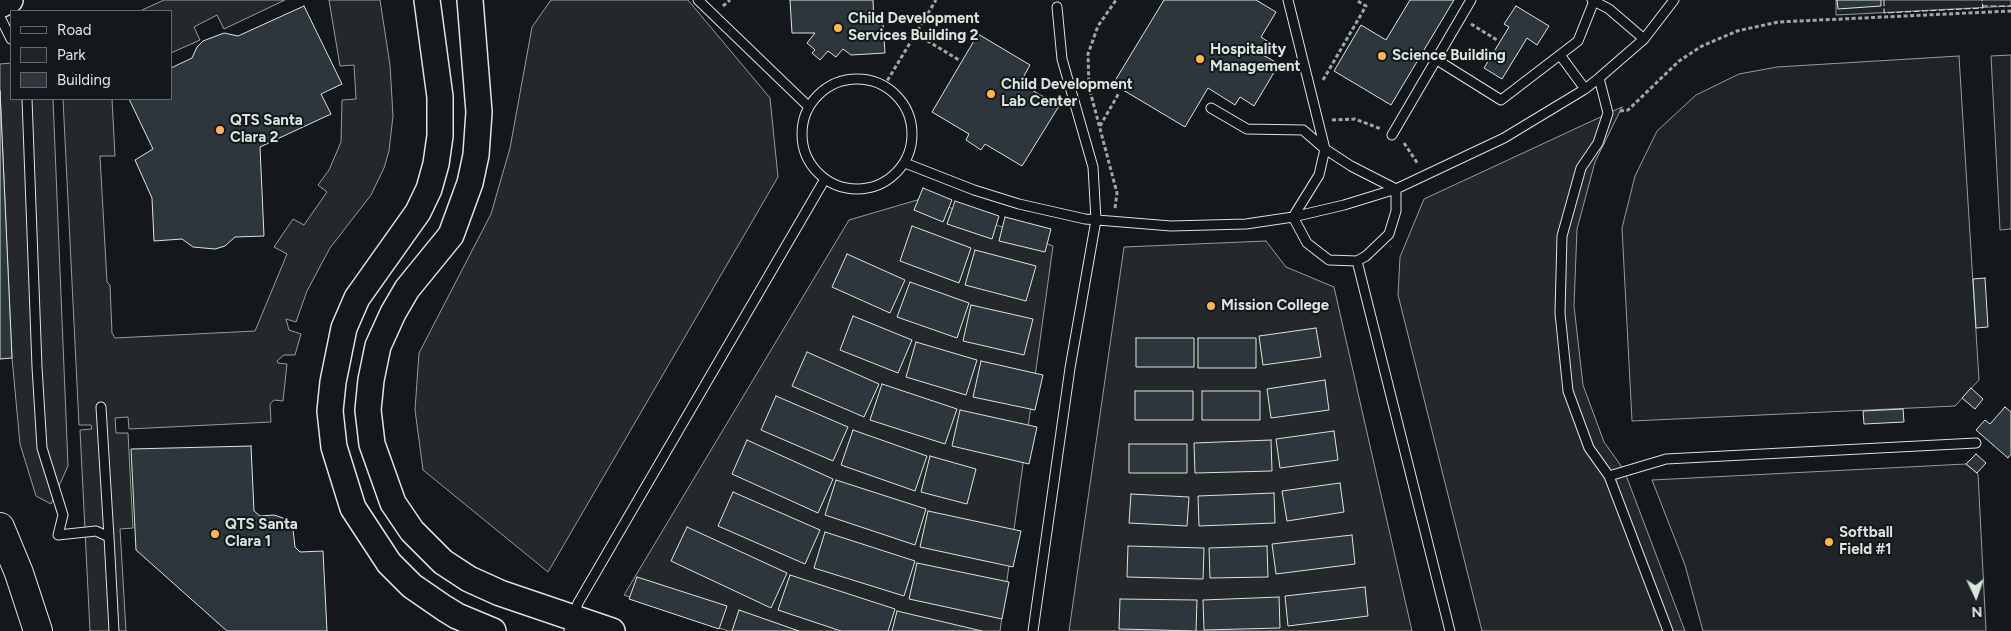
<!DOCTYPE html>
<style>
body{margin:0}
#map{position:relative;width:2011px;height:631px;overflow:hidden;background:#14181c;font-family:Figtree,sans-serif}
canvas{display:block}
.legend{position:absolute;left:10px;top:10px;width:162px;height:90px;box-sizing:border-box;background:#14181c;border:1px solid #626a69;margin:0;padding:6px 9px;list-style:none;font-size:15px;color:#d8e6dc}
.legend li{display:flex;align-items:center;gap:10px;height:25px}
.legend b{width:25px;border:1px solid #626a69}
.north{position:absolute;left:1951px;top:571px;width:50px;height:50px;-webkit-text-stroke:4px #14181c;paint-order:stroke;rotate:177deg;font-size:14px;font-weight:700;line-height:20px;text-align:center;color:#d8e6dc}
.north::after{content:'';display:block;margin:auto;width:18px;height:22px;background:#d8e6dc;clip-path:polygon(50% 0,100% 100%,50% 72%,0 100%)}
</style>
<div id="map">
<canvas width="2011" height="631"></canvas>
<ul class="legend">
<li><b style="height:6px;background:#14181c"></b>Road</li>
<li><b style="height:14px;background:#202428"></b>Park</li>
<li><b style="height:14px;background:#2c363c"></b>Building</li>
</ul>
<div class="north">N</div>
</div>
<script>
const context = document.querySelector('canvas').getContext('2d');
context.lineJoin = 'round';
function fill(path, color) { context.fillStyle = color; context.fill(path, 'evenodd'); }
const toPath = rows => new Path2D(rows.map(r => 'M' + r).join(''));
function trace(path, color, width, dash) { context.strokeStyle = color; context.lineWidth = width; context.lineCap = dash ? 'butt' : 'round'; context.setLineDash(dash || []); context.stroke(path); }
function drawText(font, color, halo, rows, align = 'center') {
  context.font = font + ' Figtree,sans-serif'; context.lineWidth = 4; context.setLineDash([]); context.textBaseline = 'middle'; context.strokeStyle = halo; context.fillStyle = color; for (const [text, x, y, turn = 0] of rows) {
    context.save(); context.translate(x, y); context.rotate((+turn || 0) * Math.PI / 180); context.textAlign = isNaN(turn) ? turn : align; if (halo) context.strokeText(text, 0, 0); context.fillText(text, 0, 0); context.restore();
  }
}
const green = toPath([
 [1836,0,2011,0,2011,6,1836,15,1836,0],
 [2011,55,2011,229,2000,230,1991,56,2011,55],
 [1959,56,1979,380,1955,406,1632,421,1622,228,1635,176,1657,131,1696,95,1739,74,1777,67,1959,56],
 [1966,464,1978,474,1986,631,1703,631,1685,565,1652,480,1966,464]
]);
fill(green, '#202428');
trace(green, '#939e99', 1);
const parking = toPath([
 [164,0,285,0,224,29,217,15,194,27,200,40,171,53,171,11,140,11,164,0],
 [329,0,380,0,390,65,393,116,389,151,384,168,371,195,330,248,307,291,296,322,286,319,289,330,301,334,295,355,284,355,277,361,278,363,287,364,283,401,274,400,270,404,271,422,129,429,128,417,115,418,116,433,128,433,133,528,120,529,126,631,90,631,80,430,92,429,91,425,79,425,63,99,112,99,115,156,100,156,107,282,110,285,112,333,115,338,255,331,287,254,274,247,293,219,304,225,327,192,318,185,329,170,341,142,342,100,356,99,354,65,340,66,329,0],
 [551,0,688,0,770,98,778,177,548,572,423,470,415,410,419,353,491,214,510,148,532,27,551,0],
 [11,63,11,99,53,99,68,466,51,504,36,496,20,444,12,358,0,91,0,64,11,63],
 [1622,107,1595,162,1577,229,1574,306,1583,385,1604,442,1624,470,1685,631,1482,631,1398,295,1400,257,1424,199,1622,107],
 [924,198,1053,246,1000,631,728,631,624,595,849,220,924,198],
 [1266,241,1286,267,1334,287,1412,631,1069,631,1124,247,1266,241]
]);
fill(parking, '#24282b');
trace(parking, '#939e99', 1);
const building = toPath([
 [790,0,873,0,874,24,883,23,885,53,851,55,843,49,836,57,828,51,820,60,812,53,815,50,807,43,815,33,792,33,790,0],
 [1164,0,1256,0,1276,12,1261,37,1270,43,1263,55,1279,64,1254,106,1240,97,1235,105,1208,88,1185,127,1113,84,1164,0],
 [1410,0,1454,0,1391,105,1334,71,1361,25,1386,40,1410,0],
 [1837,0,1881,0,1881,6,1838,9,1837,0],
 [304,6,342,84,321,94,331,114,260,147,264,236,235,237,225,246,215,249,193,247,182,239,154,241,152,198,135,160,153,149,129,99,171,99,171,68,192,58,197,47,203,41,224,33,238,36,304,6],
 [1516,6,1549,26,1537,45,1527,38,1502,79,1484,68,1509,27,1504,24,1516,6],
 [978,34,1030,65,1020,83,1059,106,1022,166,985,144,981,150,966,140,969,134,932,112,978,34],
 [0,91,12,358,0,359,0,91],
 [923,188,952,200,943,222,914,210,923,188],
 [955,201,999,216,992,239,947,224,955,201],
 [1005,217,1051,229,1045,252,999,241,1005,217],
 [912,226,971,248,959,283,900,261,912,226],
 [975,250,1036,266,1026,301,965,285,975,250],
 [847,254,905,280,890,313,832,287,847,254],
 [1985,278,1988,327,1976,328,1973,279,1985,278],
 [910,282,969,303,957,338,897,317,910,282],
 [971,305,1033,319,1024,355,963,341,971,305],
 [853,316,912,340,898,373,840,350,853,316],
 [1316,328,1321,357,1263,365,1259,336,1316,328],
 [1136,338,1194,338,1194,367,1136,367,1136,338],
 [1198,338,1256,338,1256,368,1198,368,1198,338],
 [916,342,977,360,966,395,906,377,916,342],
 [807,352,879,384,864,417,792,386,807,352],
 [981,361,1043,375,1035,410,973,397,981,361],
 [1325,380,1329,410,1271,418,1267,389,1325,380],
 [882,384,957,409,945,444,870,420,882,384],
 [1971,388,1983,399,1975,409,1962,398,1971,388],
 [1135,391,1193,391,1193,420,1135,420,1135,391],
 [1202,391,1260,391,1260,420,1202,420,1202,391],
 [776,396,848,427,833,461,761,430,776,396],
 [2005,407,2011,412,2011,454,2008,458,1976,430,1985,420,1990,424,2005,407],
 [1903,409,1904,422,1864,424,1863,411,1903,409],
 [960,410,1037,427,1029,464,952,446,960,410],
 [853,430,927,456,915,491,841,465,853,430],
 [1334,431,1338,460,1280,468,1276,439,1334,431],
 [747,440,833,479,818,513,732,474,747,440],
 [1271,440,1272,471,1195,473,1194,443,1271,440],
 [1129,444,1187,444,1187,473,1129,473,1129,444],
 [251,446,254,511,260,516,274,515,283,518,293,529,295,547,300,552,323,551,327,631,227,631,136,550,131,449,251,446],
 [1976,454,1986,463,1977,473,1966,464,1976,454],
 [930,456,976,469,967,504,921,492,930,456],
 [836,480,926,509,915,545,825,515,836,480],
 [1340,483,1344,512,1287,521,1282,491,1340,483],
 [733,492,820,530,805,564,718,526,733,492],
 [1274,493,1275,523,1199,526,1198,496,1274,493],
 [1131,494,1189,497,1187,526,1129,523,1131,494],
 [928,511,1021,531,1013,567,920,547,928,511],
 [687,527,787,573,771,608,671,561,687,527],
 [825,532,915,561,904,596,814,568,825,532],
 [1352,535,1355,564,1276,574,1272,544,1352,535],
 [1128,546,1204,548,1203,579,1127,577,1128,546],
 [1267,546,1268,577,1210,578,1209,548,1267,546],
 [917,563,1009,582,1002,619,909,599,917,563],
 [790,575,895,609,888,631,841,631,778,610,790,575],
 [637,577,727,606,719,629,629,599,637,577],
 [1365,587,1368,616,1288,626,1285,596,1365,587],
 [1279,597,1280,628,1204,630,1203,600,1279,597],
 [1120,599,1197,600,1196,631,1119,629,1120,599],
 [739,610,799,631,732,631,739,610],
 [897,611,982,631,892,631,897,611]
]);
fill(building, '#2c363c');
trace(building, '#d8e6dc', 1);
const lane = toPath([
 [698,0,809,107],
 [1592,0,1609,9,1644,39],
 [0,17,11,39],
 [1560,55,1585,89],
 [1437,60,1501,100,1578,41,1594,1],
 [1599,78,1608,113,1598,143,1581,168,1562,236,1560,313,1568,391,1589,448,1609,476,1668,631],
 '802 134a55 55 0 1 1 110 0a55 55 0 1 1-110 0Z',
 [27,99,37,367,42,448,63,515,58,535,96,531,109,537,114,631],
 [1211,108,1247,129,1303,130,1325,149,1351,166,1396,189,1396,211,1389,234,1366,256,1357,261,1329,260,1307,243,1293,217,1319,175,1325,149,1288,0],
 [1392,135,1471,0],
 [905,163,974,190,1019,204,1085,219,1171,226,1246,224,1293,217,1344,205,1396,189,1504,138,1585,89,1599,78,1644,39,1674,0],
 [1357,261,1450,631],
 [101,407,109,537],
 [1609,476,1666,459,1976,443],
 [569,631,578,603,825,179],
 [1033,631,1070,368,1096,220,1093,167,1062,59,1057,7]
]);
const secondary = toPath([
 [427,0,440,97,440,136,436,164,429,189,418,212,357,298,344,328,333,382,330,411,334,447,353,508,389,563,412,586,444,608,457,616,493,631],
 [470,0,479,112,476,155,470,183,451,235,407,289,393,313,378,346,371,380,368,410,372,444,393,503,412,531,443,562,469,579,500,593,612,631],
 [0,5,10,0]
]);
const primary = toPath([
 [0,527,19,573,38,631]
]);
trace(lane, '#d8e6dc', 11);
trace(secondary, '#d8e6dc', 28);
trace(primary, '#d8e6dc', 30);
trace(toPath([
 [723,6,730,0],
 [1471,24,1497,40],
 [916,34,959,60],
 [1323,80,1366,6,1356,0],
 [884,86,936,0],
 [1620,111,1628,110,1679,61,1702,46,1737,31,1778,22,2011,11],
 [1332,120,1355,119,1381,129],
 [1100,126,1119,93],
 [1404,143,1418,164],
 [1115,208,1117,193,1089,87,1088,54,1098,26,1116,0]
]), '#9da8a2', 3, [4, 2.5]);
trace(lane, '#14181c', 9);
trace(secondary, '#14181c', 25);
trace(primary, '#14181c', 28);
trace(toPath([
 [1884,0,1884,13,1983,8,1982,0],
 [1982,6,2011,6]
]), '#d8e6dc', 1, [6, 2.5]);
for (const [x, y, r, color] of [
 [838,28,5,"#ffb74d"],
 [1382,56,5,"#ffb74d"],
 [1200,59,5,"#ffb74d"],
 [991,94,5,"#ffb74d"],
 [220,130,5,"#ffb74d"],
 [1211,306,5,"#ffb74d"],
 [215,534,5,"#ffb74d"],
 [1829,542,5,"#ffb74d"]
]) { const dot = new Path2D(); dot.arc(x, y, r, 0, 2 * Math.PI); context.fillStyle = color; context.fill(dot); trace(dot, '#14181c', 2); }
drawText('bold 15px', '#d8e6dc', '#14181c', [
 ["Child Development",848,19],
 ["Services Building 2",848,36],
 ["Hospitality",1210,50],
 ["Management",1210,67],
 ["Science Building",1392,56],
 ["Child Development",1001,85],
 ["Lab Center",1001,102],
 ["QTS Santa",230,121],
 ["Clara 2",230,138],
 ["Mission College",1221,306],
 ["QTS Santa",225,525],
 ["Clara 1",225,542],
 ["Softball",1839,533],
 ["Field #1",1839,550]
], 'left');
</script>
